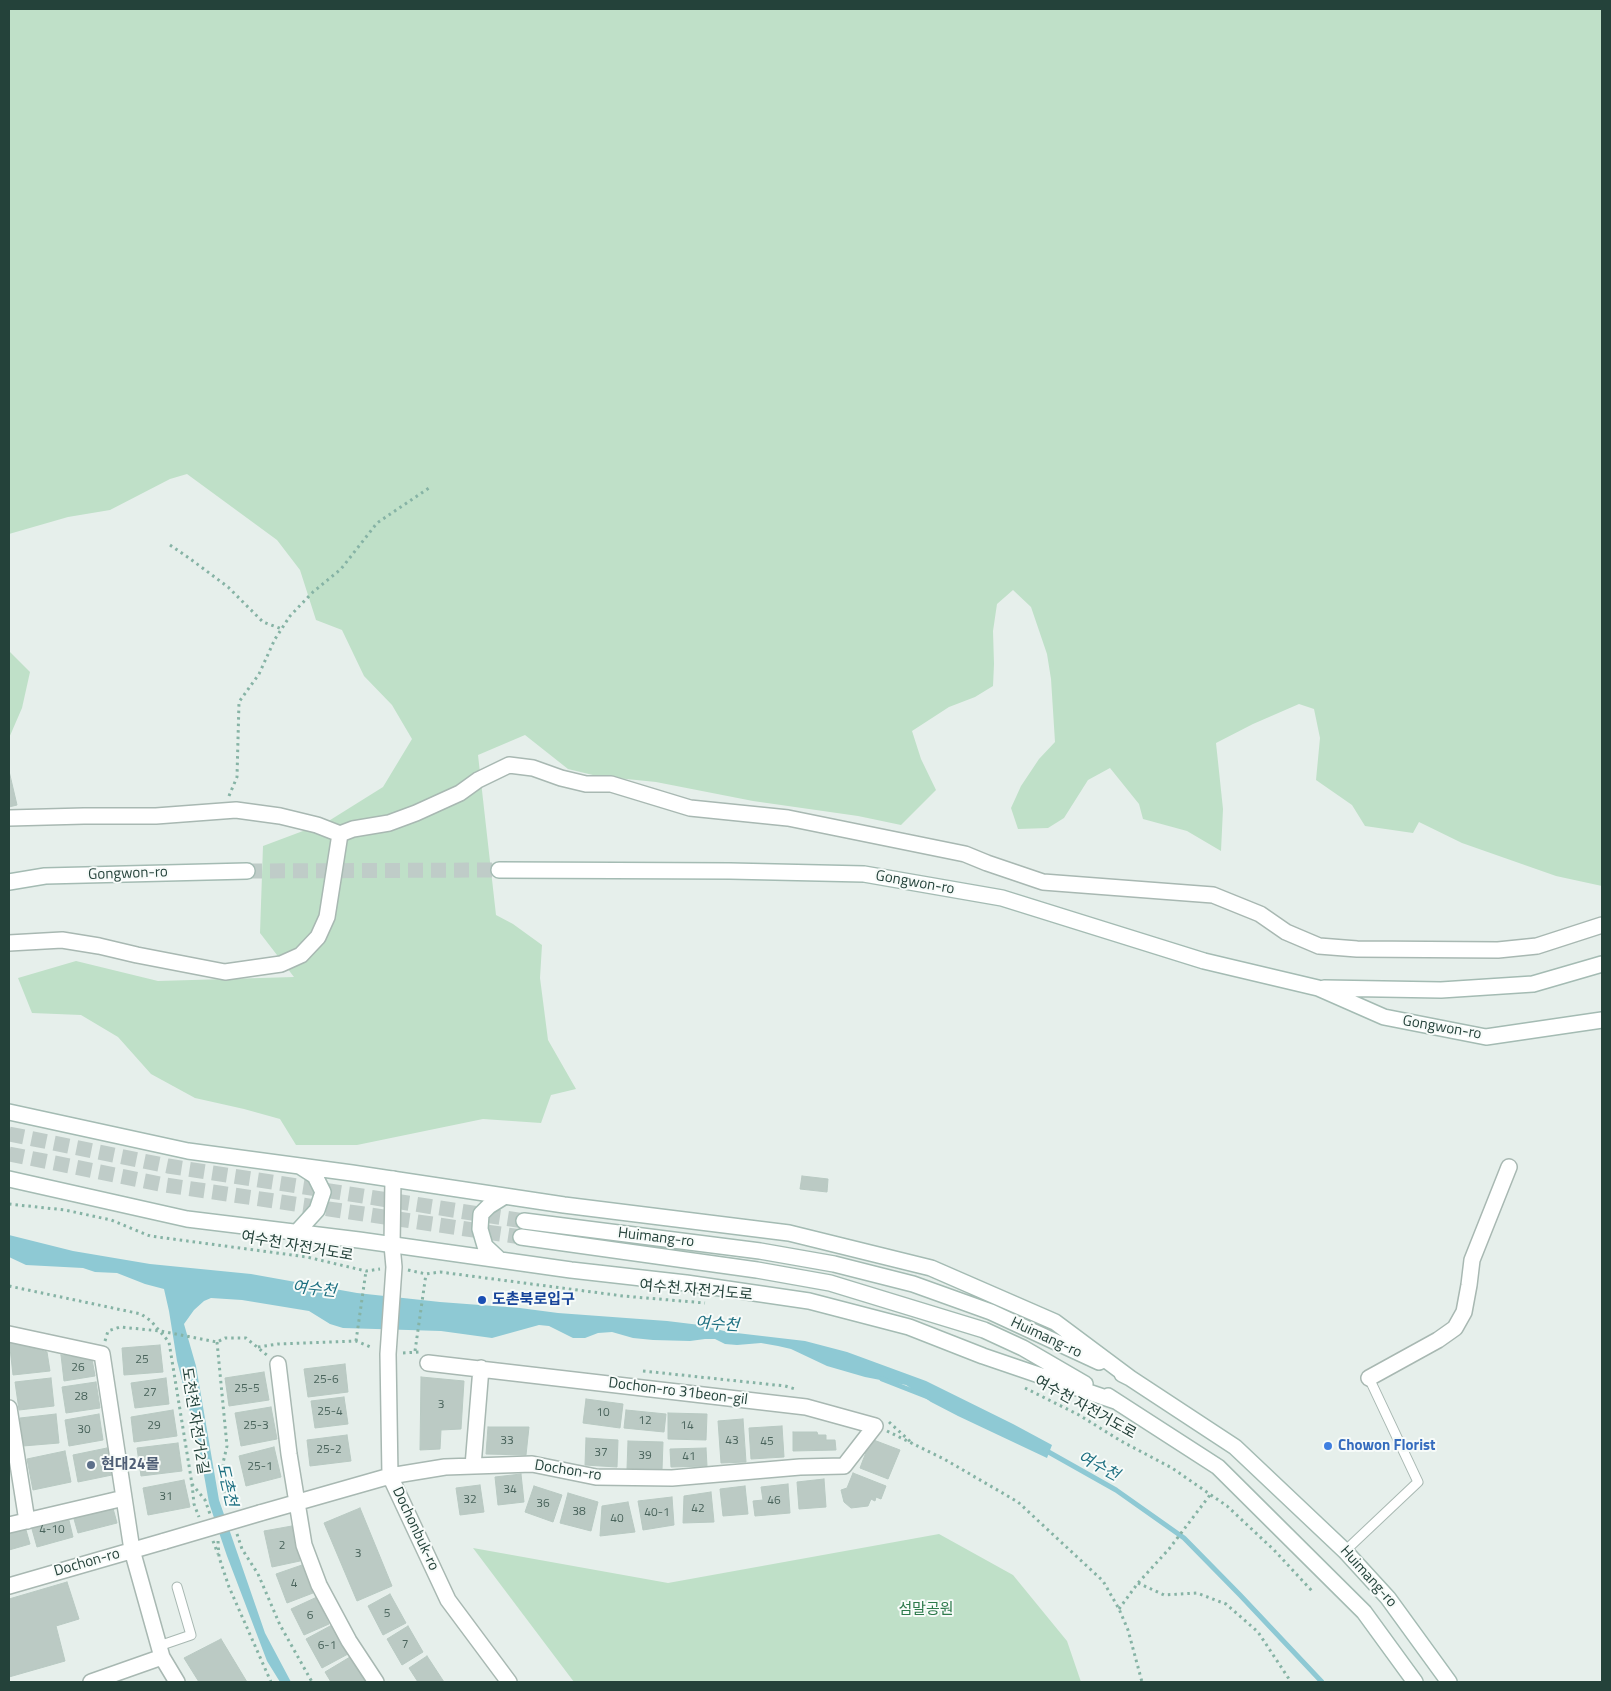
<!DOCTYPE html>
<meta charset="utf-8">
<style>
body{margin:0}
#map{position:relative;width:1611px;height:1691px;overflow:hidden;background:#e6efeb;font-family:"Titillium Web",sans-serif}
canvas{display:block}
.frame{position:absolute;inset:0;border:10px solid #24423a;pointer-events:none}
</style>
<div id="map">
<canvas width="1611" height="1691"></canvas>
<div class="frame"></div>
</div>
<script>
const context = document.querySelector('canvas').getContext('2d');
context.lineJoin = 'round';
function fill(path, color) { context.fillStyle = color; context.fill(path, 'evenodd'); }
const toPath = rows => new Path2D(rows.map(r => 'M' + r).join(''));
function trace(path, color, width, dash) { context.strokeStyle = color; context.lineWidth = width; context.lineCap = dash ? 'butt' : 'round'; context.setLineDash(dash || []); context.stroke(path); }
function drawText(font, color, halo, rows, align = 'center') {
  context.font = font + ' "Titillium Web","Noto Sans KR",sans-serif'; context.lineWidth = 4; context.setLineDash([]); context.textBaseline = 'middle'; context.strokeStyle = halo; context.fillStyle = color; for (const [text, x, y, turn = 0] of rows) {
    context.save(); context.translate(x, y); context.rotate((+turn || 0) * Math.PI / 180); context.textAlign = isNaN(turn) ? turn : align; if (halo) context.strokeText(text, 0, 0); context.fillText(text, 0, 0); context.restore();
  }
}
fill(toPath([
 [9,9,1602,9,1602,886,1556,876,1462,843,1419,822,1413,833,1365,826,1352,805,1316,780,1320,738,1314,709,1299,704,1253,724,1216,743,1223,809,1221,851,1187,831,1143,819,1139,804,1110,768,1088,780,1064,818,1048,828,1018,829,1011,808,1021,786,1039,759,1055,742,1051,679,1047,654,1031,607,1013,590,997,604,993,631,994,664,993,686,975,697,949,707,912,731,921,759,936,790,901,825,858,816,753,801,656,782,597,776,568,769,525,735,478,755,496,915,513,924,542,945,540,978,548,1040,576,1089,551,1095,541,1123,483,1119,357,1145,296,1145,280,1119,244,1109,195,1098,151,1074,118,1037,81,1015,32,1013,18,978,76,961,158,981,294,977,260,933,263,846,327,822,383,787,412,739,392,705,364,676,342,630,316,620,300,570,277,540,187,474,170,479,110,510,68,517,9,534],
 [9,651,30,672,22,708,9,738],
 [939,1534,1013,1575,1067,1641,1081,1682,574,1682,473,1548,668,1583]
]), '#bfe0c8');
fill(toPath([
 [9,1235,73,1251,150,1264,251,1274,357,1293,440,1302,520,1308,558,1313,667,1321,700,1325,728,1332,805,1341,847,1352,926,1381,1013,1424,1052,1445,1047,1458,958,1416,931,1402,906,1385,865,1377,827,1366,791,1349,778,1346,761,1343,737,1345,725,1344,715,1339,705,1339,690,1341,653,1340,633,1338,612,1332,598,1333,585,1338,573,1338,549,1326,539,1325,492,1338,441,1331,343,1328,330,1324,309,1311,242,1300,211,1298,204,1301,194,1310,184,1324,196,1366,219,1500,265,1633,291,1682,280,1682,267,1661,227,1556,209,1503,199,1447,177,1361,169,1311,164,1289,145,1284,117,1273,95,1272,83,1268,26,1265,9,1257]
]), '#8ec9d4');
trace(toPath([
 [882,1379,928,1397],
 [1045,1450,1116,1490,1184,1538,1240,1595,1322,1682]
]), '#8ec9d4', 5);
const building = toPath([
 [9,771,17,805,9,807,9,771],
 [802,1176,828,1179,827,1192,800,1189,802,1176],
 [9,1339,47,1352,50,1371,13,1375,9,1339],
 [160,1345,163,1372,124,1375,122,1348,160,1345],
 [61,1355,92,1359,95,1376,64,1381,61,1355],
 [345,1364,348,1392,308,1397,304,1369,345,1364],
 [264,1372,269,1400,229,1406,225,1378,264,1372],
 [421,1377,464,1381,461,1429,441,1430,440,1449,420,1450,421,1377],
 [51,1378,54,1406,19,1410,15,1382,51,1378],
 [166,1378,169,1404,135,1408,131,1383,166,1378],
 [96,1382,100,1408,66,1413,62,1387,96,1382],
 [344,1397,348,1424,315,1428,311,1401,344,1397],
 [586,1399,623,1404,620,1428,583,1423,586,1399],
 [271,1407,277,1439,241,1446,235,1413,271,1407],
 [173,1410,177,1436,134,1442,131,1417,173,1410],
 [626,1410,666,1414,664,1432,624,1428,626,1410],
 [668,1413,707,1414,706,1440,668,1439,668,1413],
 [56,1414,59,1443,23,1446,20,1418,56,1414],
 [99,1414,103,1440,69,1446,65,1420,99,1414],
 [743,1419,746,1462,721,1463,718,1421,743,1419],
 [782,1426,784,1457,751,1459,749,1428,782,1426],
 [488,1427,529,1427,526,1455,486,1454,488,1427],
 [793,1432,817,1432,818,1435,826,1435,826,1440,835,1440,836,1450,793,1451,793,1432],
 [347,1435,351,1461,310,1466,307,1440,347,1435],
 [586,1438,618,1440,617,1467,585,1465,586,1438],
 [871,1439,900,1450,888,1479,860,1468,871,1439],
 [628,1441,663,1442,662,1470,627,1469,628,1441],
 [178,1443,182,1471,141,1476,137,1448,178,1443],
 [274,1447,281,1477,246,1486,239,1456,274,1447],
 [107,1448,112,1475,78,1482,73,1455,107,1448],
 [706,1448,707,1466,671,1467,670,1449,706,1448],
 [65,1451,71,1482,33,1490,27,1459,65,1451],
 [853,1473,886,1486,881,1499,876,1497,875,1501,871,1499,868,1506,851,1508,844,1502,841,1490,847,1488,853,1473],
 [521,1474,524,1502,498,1505,495,1477,521,1474],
 [824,1479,826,1507,799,1509,797,1482,824,1479],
 [184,1480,190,1507,148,1515,143,1488,184,1480],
 [788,1484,790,1513,755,1516,753,1501,763,1500,761,1487,788,1484],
 [480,1485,484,1512,460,1515,456,1488,480,1485],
 [534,1486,562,1495,553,1522,525,1512,534,1486],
 [745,1486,748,1514,723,1516,720,1489,745,1486],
 [711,1492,714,1522,683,1523,684,1496,711,1492],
 [568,1493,598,1502,591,1531,560,1523,568,1493],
 [672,1497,674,1525,643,1530,638,1501,672,1497],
 [111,1501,117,1523,78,1533,72,1512,111,1501],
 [628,1502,635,1532,600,1536,602,1506,628,1502],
 [360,1508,392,1586,357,1601,324,1523,360,1508],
 [67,1512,73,1537,37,1547,30,1522,67,1512],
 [24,1523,30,1544,9,1550,9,1527,24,1523],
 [292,1526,300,1561,272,1567,264,1531,292,1526],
 [302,1565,313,1593,287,1603,276,1574,302,1565],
 [67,1582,79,1619,56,1626,65,1661,9,1677,9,1599,67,1582],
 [390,1594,406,1623,383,1635,368,1606,390,1594],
 [317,1597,329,1624,304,1635,291,1609,317,1597],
 [332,1625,348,1654,322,1668,306,1639,332,1625],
 [408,1626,423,1652,402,1665,387,1639,408,1626],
 [221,1639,247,1682,199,1682,184,1658,221,1639],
 [427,1656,444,1682,418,1682,409,1668,427,1656],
 [350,1657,366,1682,331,1682,325,1672,350,1657]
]);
fill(building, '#bbcac4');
trace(building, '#b8c9c2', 1);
trace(toPath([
 [247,871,499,870],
 [9,1134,168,1166,524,1221],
 [9,1154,165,1185,521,1237]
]), '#bfccc8', 15, [15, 8]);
const lane = toPath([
 [1345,1551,1418,1482,1369,1378],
 [159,1646,191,1635,177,1587]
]);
const street = toPath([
 [9,818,84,816,156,816,236,810,280,816,317,825,340,834,327,917,318,937,301,955,281,964,225,972,137,955,99,946,62,940,9,943],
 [340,834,353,829,389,823,416,813,460,793,478,780,509,765,533,768,561,778,586,784,611,784,690,808,788,818,965,854,987,863,1043,882,1213,895,1260,914,1286,932,1319,946,1357,949,1498,950,1537,946,1602,925],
 [393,1179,392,1245,394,1267,388,1354,390,1476,448,1600,509,1682],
 [9,1334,102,1354,132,1550,162,1657,177,1682],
 [278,1364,289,1454,304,1545,319,1585,349,1641,376,1682],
 [1369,1378,1438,1340,1455,1328,1464,1312,1469,1285,1472,1260,1509,1167],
 [9,1408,27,1521],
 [473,1466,481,1368],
 [260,1513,390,1476,445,1467,532,1464,596,1477,672,1478,800,1467,844,1466,875,1426,806,1407,428,1363],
 [9,1525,124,1498],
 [9,1586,165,1541],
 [91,1682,162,1657]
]);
const secondary = toPath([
 [499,870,730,871,864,874,1002,898,1204,961,1318,988,1384,1017,1486,1037,1602,1020],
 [9,882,45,876,247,871],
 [1324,988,1441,990,1533,984,1602,964],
 [9,1112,188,1151,352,1173,564,1205,789,1233,931,1268,1055,1322,1130,1378],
 [9,1179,187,1219,359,1240,571,1270,686,1283,809,1301,909,1327,983,1356,1115,1401],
 [524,1221,760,1251,834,1264,913,1284,991,1312,1099,1362],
 [297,1232,317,1210,323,1192,315,1176,301,1167],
 [521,1237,757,1270,830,1283,984,1330,1023,1348,1085,1384],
 [500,1260,485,1246,480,1229,481,1214,489,1206,505,1196],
 [1122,1374,1130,1378,1235,1447,1345,1551,1388,1598,1449,1682],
 [1108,1396,1218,1467,1364,1612,1415,1682]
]);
trace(lane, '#a8b8b2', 11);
trace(street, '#a8b8b2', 18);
trace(secondary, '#a4bbb3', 18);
trace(toPath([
 [170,545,189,558,228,587,263,622,282,629],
 [229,796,237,777,239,702,259,674,275,639,290,616,313,592,341,569,377,523,429,488],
 [9,1204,65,1210,111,1220,150,1236,307,1257,366,1271,380,1269],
 [408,1270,426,1274,440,1272,623,1296,705,1303],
 [9,1286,141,1314,151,1321,169,1342,192,1484,205,1500,210,1514],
 [105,1341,108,1331,120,1327,160,1331,217,1342,225,1338,246,1338,268,1356],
 [356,1341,366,1271],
 [217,1342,227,1446,223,1463,223,1487,229,1506],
 [258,1347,278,1344,356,1341,373,1348],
 [415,1351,426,1274],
 [403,1353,420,1352],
 [643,1371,785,1386,795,1389],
 [1025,1388,1079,1415,1121,1441,1172,1468,1227,1506,1274,1550,1312,1591],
 [889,1422,913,1444],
 [887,1431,944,1459,1018,1502,1103,1581,1119,1609,1128,1630,1142,1682],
 [192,1484,194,1504,199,1517],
 [237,1534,242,1549,258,1574,280,1625,312,1682],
 [213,1541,218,1554],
 [218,1541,219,1557,229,1587,271,1682],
 [1138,1583,1164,1595,1197,1593,1226,1604,1258,1632,1291,1682],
 [1119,1609,1138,1583,1169,1549,1210,1495]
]), '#86b3a5', 3, [2.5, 4]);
trace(lane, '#fff', 9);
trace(street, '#fff', 15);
trace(secondary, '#fff', 15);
const streetBridge = toPath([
 [165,1541,260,1513]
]);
trace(streetBridge, '#a8b8b2', 18, []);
trace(streetBridge, '#fff', 15);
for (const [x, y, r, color] of [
 [482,1300,5,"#1a4fb4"],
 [1328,1446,5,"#3f7fe0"],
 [91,1465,5,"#5c6f8a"]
]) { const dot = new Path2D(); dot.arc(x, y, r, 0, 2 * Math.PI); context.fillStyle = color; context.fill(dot); trace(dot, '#f7fbf9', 2); }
drawText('12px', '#4a645c', null, [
 ["25",142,1360],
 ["26",78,1368],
 ["25-6",326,1380],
 ["25-5",247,1389],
 ["27",150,1393],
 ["28",81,1397],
 ["3",441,1405],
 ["25-4",330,1412],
 ["10",603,1413],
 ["12",645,1421],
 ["29",154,1426],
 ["25-3",256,1426],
 ["14",687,1426],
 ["30",84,1430],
 ["33",507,1441],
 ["43",732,1441],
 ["45",767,1442],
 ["25-2",329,1450],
 ["37",601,1453],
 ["39",645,1456],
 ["41",689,1457],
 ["25-1",260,1467],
 ["34",510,1490],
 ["31",166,1497],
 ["32",470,1500],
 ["46",774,1501],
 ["36",543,1504],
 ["42",698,1509],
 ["38",579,1512],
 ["40-1",657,1513],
 ["40",617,1519],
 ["4-10",52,1530],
 ["2",282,1546],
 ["3",358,1554],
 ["4",294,1584],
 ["5",387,1614],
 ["6",310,1616],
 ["7",405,1645],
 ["6-1",327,1646]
]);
drawText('15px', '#24423a', '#f7fbf9', [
 ["Gongwon-ro",128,874,-2],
 ["Gongwon-ro",915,883,10],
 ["Gongwon-ro",1442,1028,10],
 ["Huimang-ro",656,1238,7],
 ["여수천 자전거도로",297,1247,10],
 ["여수천 자전거도로",696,1291,5],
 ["Huimang-ro",1046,1338,25],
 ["Dochon-ro 31beon-gil",678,1392,7],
 ["여수천 자전거도로",1085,1408,29],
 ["도천천 자전거2길",194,1421,81],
 ["Dochon-ro",568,1471,9],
 ["Dochonbuk-ro",415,1529,65],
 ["Dochon-ro",87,1563,-16],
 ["Huimang-ro",1368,1577,48]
]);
drawText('bold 15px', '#164399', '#f7fbf9', [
 ["도촌북로입구",492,1300]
], 'left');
drawText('bold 15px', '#366cbe', '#f7fbf9', [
 ["Chowon Florist",1338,1446]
], 'left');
drawText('bold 15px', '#4e5e75', '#f7fbf9', [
 ["현대24몰",101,1465]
], 'left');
drawText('15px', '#2d7a4b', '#f7fbf9', [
 ["섬말공원",926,1610]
]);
drawText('italic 16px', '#1c6f80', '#f7fbf9', [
 ["여수천",314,1290,6],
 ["여수천",717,1325,4],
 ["여수천",1098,1467,28],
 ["도촌천",226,1485,77]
]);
</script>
